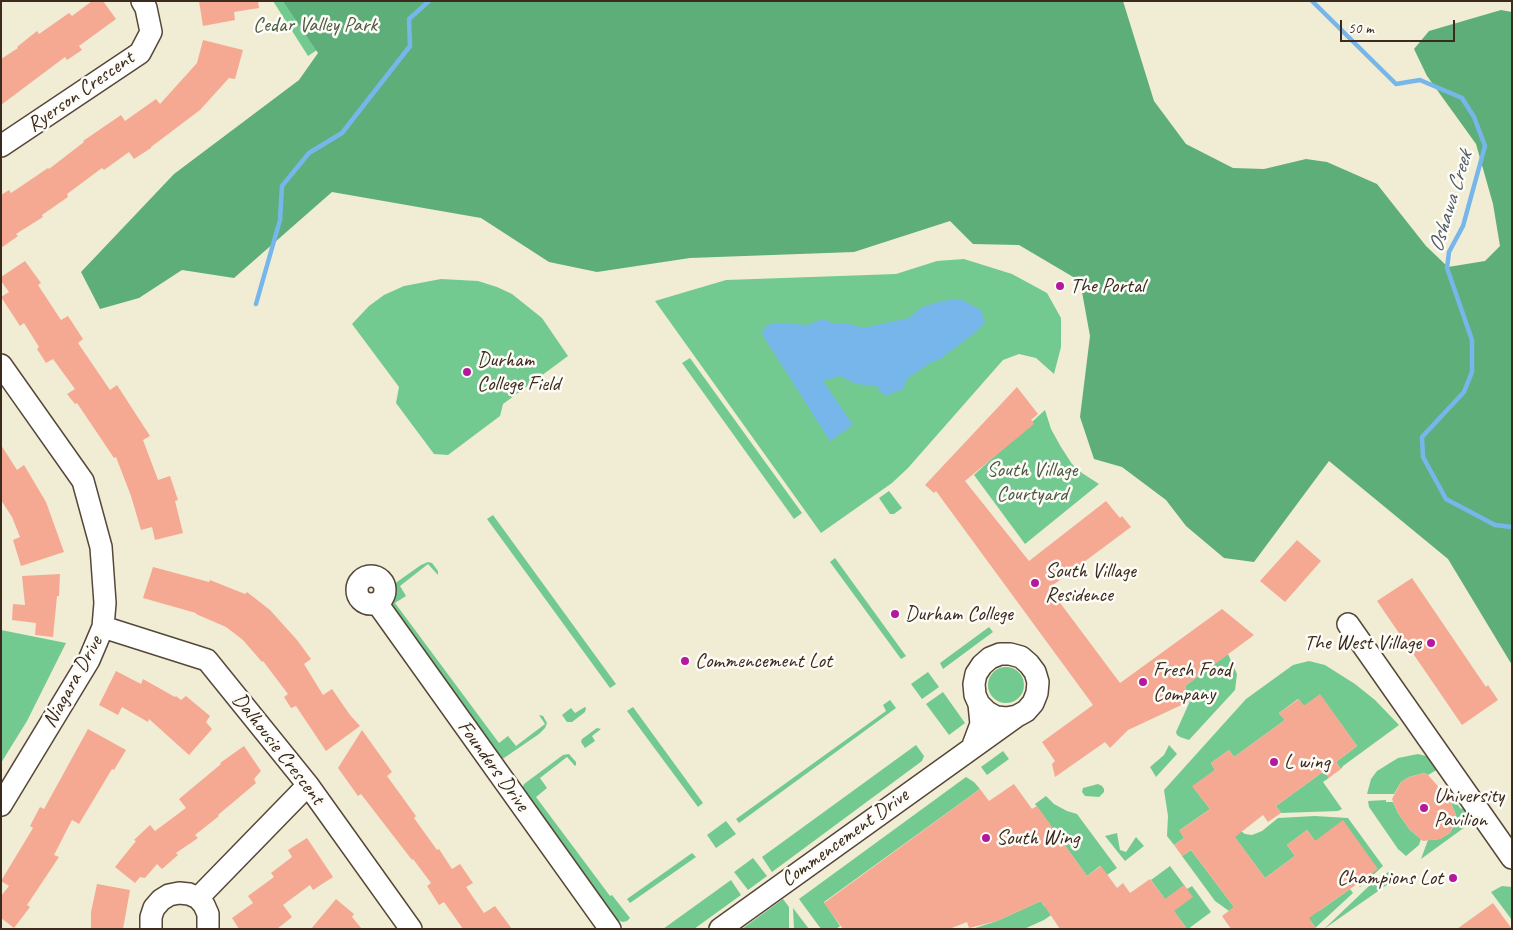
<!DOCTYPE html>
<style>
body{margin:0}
#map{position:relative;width:1513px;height:930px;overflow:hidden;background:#f1ecd4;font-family:Caveat,sans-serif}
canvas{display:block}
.frame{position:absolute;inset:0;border:2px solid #3b2a1e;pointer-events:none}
.scale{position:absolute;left:1340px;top:20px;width:115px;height:22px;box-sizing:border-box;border:2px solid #3b2a1e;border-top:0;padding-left:6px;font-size:15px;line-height:18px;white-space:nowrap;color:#3b2a1e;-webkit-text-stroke:4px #fdfcf7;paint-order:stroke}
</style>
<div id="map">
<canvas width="1513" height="930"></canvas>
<div class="frame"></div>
<div class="scale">50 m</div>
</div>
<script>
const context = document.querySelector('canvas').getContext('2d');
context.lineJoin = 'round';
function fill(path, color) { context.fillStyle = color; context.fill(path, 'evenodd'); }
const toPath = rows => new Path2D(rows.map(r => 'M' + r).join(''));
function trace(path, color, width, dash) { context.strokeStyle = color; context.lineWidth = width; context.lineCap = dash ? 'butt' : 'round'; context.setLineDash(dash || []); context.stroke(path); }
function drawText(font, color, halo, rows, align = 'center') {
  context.font = font + ' Caveat,sans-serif'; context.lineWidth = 5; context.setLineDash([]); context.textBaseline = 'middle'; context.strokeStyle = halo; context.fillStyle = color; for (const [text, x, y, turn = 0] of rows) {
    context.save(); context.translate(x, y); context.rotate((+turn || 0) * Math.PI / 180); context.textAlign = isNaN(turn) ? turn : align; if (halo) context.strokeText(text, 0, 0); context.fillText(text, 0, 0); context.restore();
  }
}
fill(toPath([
 [273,1,391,1,308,56],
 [964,259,1012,274,1047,293,1061,318,1061,347,1054,374,1036,358,1019,354,1003,360,908,468,892,483,821,533,655,301,726,280,896,274,937,261],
 [441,279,478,281,497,287,512,294,542,318,568,356,503,404,500,416,448,455,434,454,396,403,399,387,352,324,369,306,384,295,404,286],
 [690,358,802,513,794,519,682,363],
 [1045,410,1051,429,1061,447,1072,464,1082,473,1099,484,1025,544,974,475],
 [889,491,902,508,894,514,890,514,879,498],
 [493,515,616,684,610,688,487,519],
 [835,558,906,656,901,659,830,562],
 [428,562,432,563,438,571,438,575,428,564,400,586,406,596,395,603,499,743,508,736,516,746,545,724,539,715,543,716,547,723,545,728,539,734,504,758,501,759,388,607,388,599,390,590,394,584,421,565],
 [989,627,993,632,943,669,940,663],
 [1,630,66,643,27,721,1,763],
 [1228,654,1237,674,1235,690,1189,740,1180,737,1177,735,1176,732,1190,701,1185,686],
 [1309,661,1325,665,1355,684,1375,700,1399,725,1343,766,1341,769,1336,762,1357,746,1320,695,1304,706,1298,699,1279,713,1285,720,1234,757,1229,750,1211,763,1215,770,1193,787,1210,809,1180,830,1184,838,1174,845,1167,836,1168,816,1164,790,1246,699,1293,665],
 '988 685a18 18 0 1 1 36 0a18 18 0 1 1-36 0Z',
 [928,672,939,687,922,699,911,684],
 [943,692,965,723,949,735,926,704],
 [890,700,896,708,739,823,736,819,886,711,883,705],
 [585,707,586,708,585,712,572,722,567,722,562,715,571,708,575,713],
 [633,707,703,803,698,807,627,711],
 [597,728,601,729,592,736,595,741,585,748,581,742,582,739],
 [916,745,924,756,922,761,772,872,762,857],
 [1169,745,1177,754,1156,777,1150,767,1164,755],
 [1003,751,1009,759,987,775,981,767],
 [569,754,576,762,576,765,575,766,567,757,540,778,547,788,536,797,610,896,612,895,630,918,627,921,623,922,614,919,522,789,524,784,563,755],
 [1418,754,1430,757,1440,768,1428,775,1424,773,1409,777,1401,782,1394,794,1367,794,1371,779,1377,771,1398,758],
 [1324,771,1329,778,1323,782,1342,809,1338,811,1281,813,1276,806],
 [966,777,974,782,980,789,824,902,840,926,836,929,821,929,799,899],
 [1098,784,1102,786,1104,789,1104,792,1099,797,1085,796,1082,792,1083,788],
 [1046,796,1054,804,1067,811,1077,814,1117,868,1107,875,1100,866,1087,876,1035,804],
 [1453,799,1461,809,1467,805,1476,819,1421,859,1428,840,1440,839,1450,833,1456,822,1456,815,1450,801],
 [1386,800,1386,802,1393,802,1398,813,1410,830,1421,839,1419,845,1406,856,1398,849,1369,807,1368,801],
 [1315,816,1348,818,1383,866,1360,887,1358,884,1377,869,1315,841,1307,830,1287,845,1295,856,1265,878,1225,824,1238,829,1245,834,1252,835,1262,831,1278,818],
 [726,821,736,834,716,848,707,835],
 [1117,833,1120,850,1126,852,1136,837,1144,846,1125,861,1105,836],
 [1191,850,1234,907,1229,911,1215,901,1182,856],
 [692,853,696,857,630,903,627,899],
 [753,858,767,876,748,890,734,872],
 [1170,866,1187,889,1192,886,1211,912,1188,929,1187,929,1151,880],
 [1389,872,1401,875,1324,929,1369,886,1383,875],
 [731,880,741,895,694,929,663,929],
 [1502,886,1512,887,1512,920,1491,892],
 [1350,889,1353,893,1314,929,1312,929,1315,927,1296,900,1306,894,1319,911],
 [783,899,789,907,789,929,742,929],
 [1041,901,1044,906,1057,911,1044,920,1024,929,972,929,997,921],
 [793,908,809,929,794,929]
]), '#73ca90');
fill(toPath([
 [283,1,1123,1,1154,101,1186,144,1233,168,1264,169,1306,159,1327,162,1377,184,1426,246,1448,267,1485,261,1500,246,1493,204,1476,144,1427,76,1414,49,1429,31,1501,10,1512,12,1512,665,1448,559,1329,461,1254,562,1224,558,1186,526,1166,500,1122,467,1094,459,1080,417,1090,336,1080,281,1019,245,973,244,950,221,854,252,690,258,597,272,549,262,481,218,332,192,234,278,182,270,139,298,100,309,81,272,174,174,299,80,318,53]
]), '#5eae7a');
fill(toPath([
 [960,299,981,310,985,323,972,335,940,359,930,363,908,378,903,389,885,396,876,386,856,384,840,376,823,381,853,425,830,441,762,334,765,327,773,323,808,325,822,319,835,324,846,323,863,328,909,318,922,307,942,301]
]), '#77b6eb');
trace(toPath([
 [1312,1,1396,84,1420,80,1462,98,1474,117,1485,146,1463,226,1449,252,1447,268,1472,340,1472,372,1464,392,1422,437,1423,457,1446,499,1495,525,1512,527],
 [256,304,280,220,282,186,309,153,342,133,410,46,409,19,429,1]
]), '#77b6eb', 4.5);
fill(toPath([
 [92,1,103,1,116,19,79,46,82,50,67,60,65,57,1,105,1,59,18,48,17,47,37,31,39,34,69,13,72,16],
 [199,1,258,1,259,8,234,12,235,20,203,26],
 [203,40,243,50,235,79,229,78,200,110,151,147,151,148,134,159,129,152,104,170,102,168,67,194,68,197,42,215,43,217,16,234,18,236,1,248,1,195,9,190,11,193,48,168,49,169,84,142,83,141,121,115,125,121,156,99,160,104,197,63],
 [25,261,41,283,38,285,61,320,68,316,83,339,78,343,110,390,117,385,150,436,143,440,158,480,170,476,178,500,175,501,183,533,155,540,152,527,141,530,131,496,116,457,114,458,77,403,75,404,67,394,75,389,53,359,46,363,37,349,39,347,24,323,20,326,1,297,9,292,1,281,1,277],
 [1017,387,1038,414,1031,420,1034,424,965,481,1029,561,1106,501,1120,518,1122,516,1131,527,1049,588,1120,683,1222,609,1254,635,1185,686,1190,701,1128,730,1110,748,1105,742,1055,777,1052,764,1055,761,1042,742,1093,705,936,491,934,493,925,485],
 [1,445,17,470,24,465,46,502,64,552,21,566,13,540,20,537,12,517,1,500],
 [1297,540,1321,561,1285,602,1260,581],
 [153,567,209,582,210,580,245,594,247,592,270,610,297,640,311,659,304,664,323,695,332,689,350,715,360,726,326,751,296,706,291,708,284,697,288,694,263,661,262,662,243,640,226,627,196,614,196,613,143,598],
 [60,574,59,596,57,596,53,637,35,635,36,623,12,620,13,604,25,605,22,576],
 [1412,578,1486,687,1488,685,1498,700,1462,725,1377,601],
 [116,671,141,684,143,679,175,697,176,696,181,700,186,696,210,716,206,722,212,729,189,755,149,719,148,722,122,707,118,715,99,705],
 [1320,694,1357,746,1336,762,1341,769,1334,774,1329,778,1324,771,1276,806,1281,813,1268,822,1263,815,1235,837,1265,878,1295,856,1287,845,1307,830,1315,841,1343,820,1378,869,1309,918,1316,929,1231,929,1222,916,1234,907,1191,850,1182,856,1174,845,1184,838,1179,831,1210,809,1192,786,1215,770,1211,763,1229,750,1234,757,1285,720,1279,713,1299,699,1304,706],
 [88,729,126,750,114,770,112,769,79,824,72,820,54,855,59,857,27,905,30,907,14,928,1,918,1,896,9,886,1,881,33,828,30,826,40,807,44,809],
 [362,730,392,772,387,776,416,816,414,818,437,850,439,849,452,869,460,864,473,883,466,887,484,913,495,906,512,929,463,929,444,902,439,905,427,886,431,883,413,859,412,860,361,794,358,796,338,768],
 [244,746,261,771,254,779,256,783,218,815,219,816,195,835,198,838,176,853,178,855,162,869,157,864,145,878,140,877,135,883,115,867,136,841,134,840,150,825,155,831,186,808,179,799,221,764,220,763],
 [1424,773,1428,775,1450,800,1456,815,1456,822,1450,833,1440,839,1423,841,1410,830,1398,813,1392,799,1401,782,1409,777],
 [1014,784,1032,809,1037,806,1087,876,1101,866,1117,888,1123,883,1130,893,1150,879,1165,899,1184,885,1193,897,1174,911,1187,929,1060,929,1041,901,997,921,969,928,967,922,949,929,843,929,824,903,980,789,989,801],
 [307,838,333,877,313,890,310,885,283,905,292,917,277,929,239,929,232,918,253,903,248,896,274,877,271,873,292,857,288,850],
 [97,884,130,890,123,929,91,929,91,912],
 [336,899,354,914,352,917,362,929,311,929],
 [1493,903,1512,929,1457,929]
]), '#f5a993');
const minor = toPath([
 [1,146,140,53,151,32,146,8,142,1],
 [1,365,83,481,101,547,105,603,103,627,89,660,1,805],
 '357 590a14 14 0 1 1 28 0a14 14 0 1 1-28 0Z',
 [377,603,610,929],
 [1348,624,1512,858],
 [103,627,207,660,308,785,411,929],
 [972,748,981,724,979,704,975,695,974,684,976,674,982,665,990,658,1000,654,1010,654,1021,657,1029,664,1035,672,1038,682,1037,693,1033,703,1026,711,1017,716,1007,718,996,717,987,712,979,704],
 [198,898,308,785],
 [151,929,151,917,154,908,161,900,169,895,179,893,189,894,198,898,204,905,208,914,208,929],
 [720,929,1017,716]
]);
trace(minor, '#564739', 24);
trace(minor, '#fff', 21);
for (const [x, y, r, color] of [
 [1060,286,5,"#b5179e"],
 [467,372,5,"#b5179e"],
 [1035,583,5,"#b5179e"],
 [895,614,5,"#b5179e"],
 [1431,643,5,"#b5179e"],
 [685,661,5,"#b5179e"],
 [1143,682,5,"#b5179e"],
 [1274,762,5,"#b5179e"],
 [1424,808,5,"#b5179e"],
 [986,838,5,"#b5179e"],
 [1453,878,5,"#b5179e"]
]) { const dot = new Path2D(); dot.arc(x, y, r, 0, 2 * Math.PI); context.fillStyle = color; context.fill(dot); trace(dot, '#fdfcf7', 2); }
drawText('21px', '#4c5a40', '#fdfcf7', [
 ["Cedar Valley Park",315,25],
 ["South Village",1032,470],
 ["Courtyard",1032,494]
]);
drawText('21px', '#3b2a1e', '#fdfcf7', [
 ["Ryerson Crescent",81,92,-35],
 ["Niagara Drive",73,682,-61],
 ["Dalhousie Crescent",278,749,52],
 ["Founders Drive",493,766,54],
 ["Commencement Drive",845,838,-36]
]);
drawText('21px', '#3b2a1e', '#fdfcf7', [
 ["The Portal",1070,286],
 ["Durham",477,360],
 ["College Field",477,384],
 ["South Village",1045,571],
 ["Residence",1045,595],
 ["Durham College",905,614],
 ["The West Village",1421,643,"right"],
 ["Commencement Lot",695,661],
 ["Fresh Food",1153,670],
 ["Company",1153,694],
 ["L wing",1284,762],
 ["University",1434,796],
 ["Pavilion",1434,820],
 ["South Wing",996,838],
 ["Champions Lot",1443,878,"right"]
], 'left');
drawText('italic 22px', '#505b66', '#fdfcf7', [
 ["Oshawa Creek",1451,202,-73]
]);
</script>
